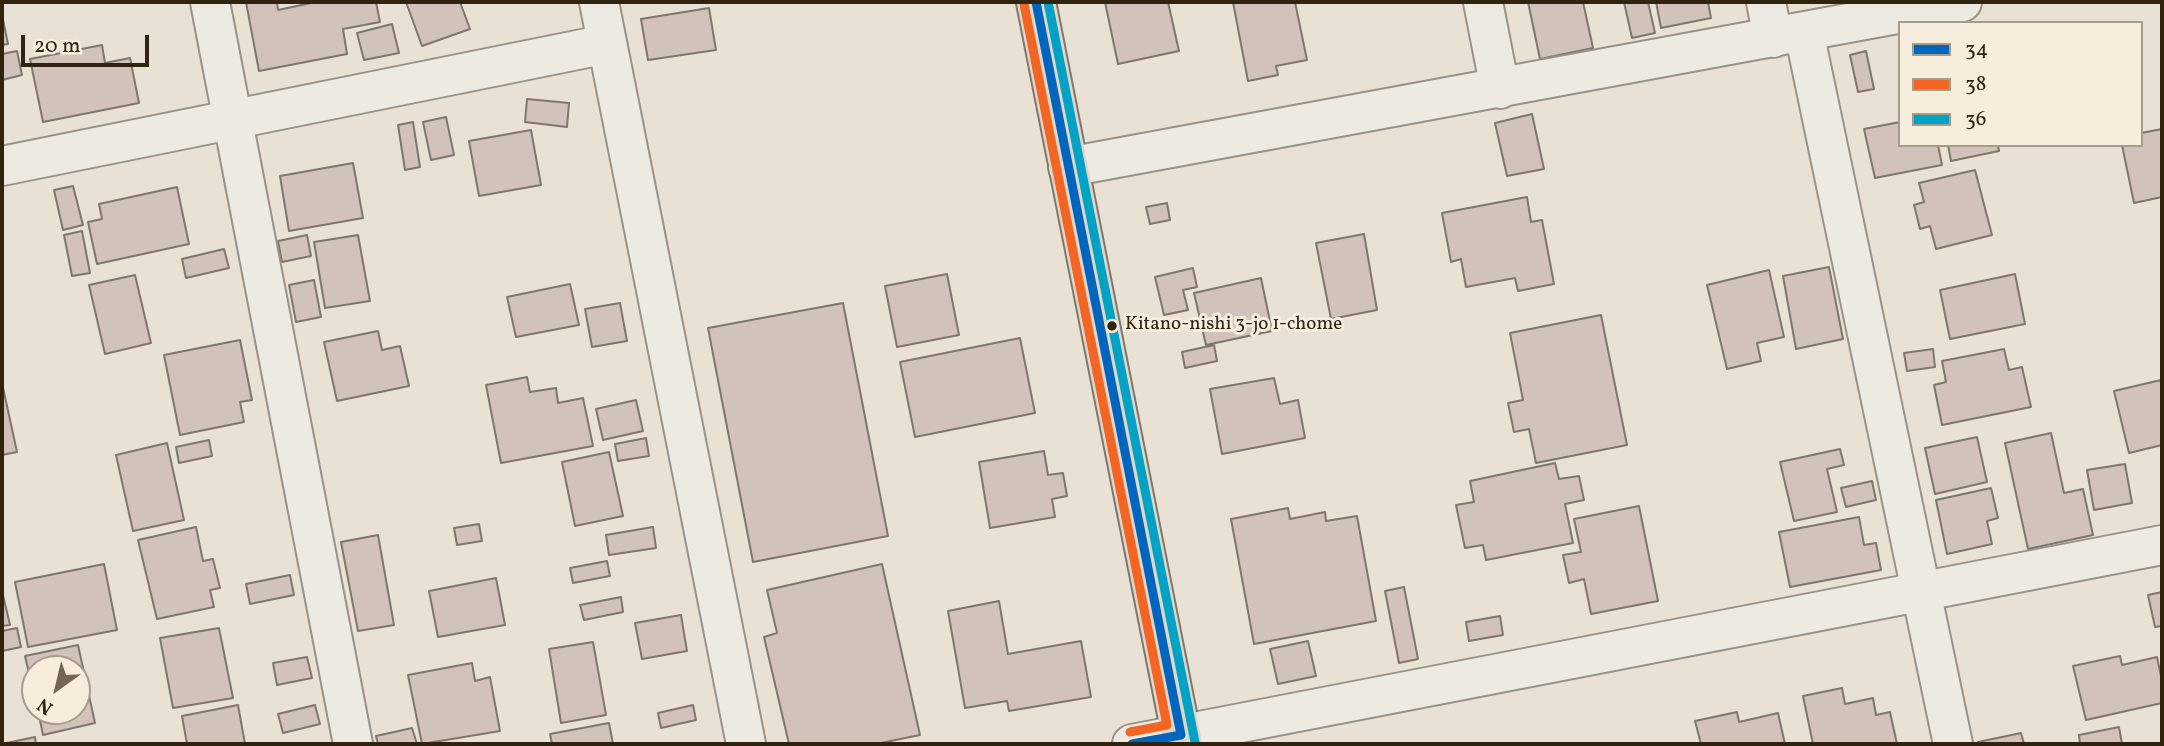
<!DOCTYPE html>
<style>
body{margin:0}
#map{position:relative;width:2164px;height:746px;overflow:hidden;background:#e9e1d3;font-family:Vollkorn,serif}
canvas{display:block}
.frame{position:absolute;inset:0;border:4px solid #302310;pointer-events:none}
.legend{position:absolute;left:1898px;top:21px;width:245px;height:126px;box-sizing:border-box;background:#f6eddd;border:2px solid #a79c8b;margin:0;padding:9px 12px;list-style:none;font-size:21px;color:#302310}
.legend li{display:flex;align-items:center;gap:14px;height:35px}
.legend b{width:35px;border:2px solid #a79c8b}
.north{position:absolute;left:21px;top:655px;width:70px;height:70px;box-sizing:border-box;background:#f6eddd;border:2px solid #a79c8b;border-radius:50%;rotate:214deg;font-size:19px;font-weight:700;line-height:28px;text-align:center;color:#302310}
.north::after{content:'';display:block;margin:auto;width:24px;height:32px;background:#716654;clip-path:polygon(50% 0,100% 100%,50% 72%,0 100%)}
.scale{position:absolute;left:21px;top:35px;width:128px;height:32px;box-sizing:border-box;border:4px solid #302310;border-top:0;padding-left:9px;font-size:21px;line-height:24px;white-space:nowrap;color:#302310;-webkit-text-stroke:5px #f6eddd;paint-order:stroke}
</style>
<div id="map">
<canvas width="2164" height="746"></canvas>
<div class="frame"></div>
<ul class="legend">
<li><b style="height:9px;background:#0065bd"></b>34</li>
<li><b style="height:9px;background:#f26522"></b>38</li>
<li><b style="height:9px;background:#02a2c4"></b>36</li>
</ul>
<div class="north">N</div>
<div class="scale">20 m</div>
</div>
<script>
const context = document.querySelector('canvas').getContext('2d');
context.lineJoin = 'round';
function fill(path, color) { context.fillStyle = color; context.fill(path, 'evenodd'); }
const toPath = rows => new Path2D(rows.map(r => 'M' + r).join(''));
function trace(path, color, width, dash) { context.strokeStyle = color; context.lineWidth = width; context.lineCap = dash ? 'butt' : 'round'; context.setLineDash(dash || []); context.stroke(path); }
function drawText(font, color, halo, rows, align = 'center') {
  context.font = font + ' Vollkorn,serif'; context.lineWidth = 6; context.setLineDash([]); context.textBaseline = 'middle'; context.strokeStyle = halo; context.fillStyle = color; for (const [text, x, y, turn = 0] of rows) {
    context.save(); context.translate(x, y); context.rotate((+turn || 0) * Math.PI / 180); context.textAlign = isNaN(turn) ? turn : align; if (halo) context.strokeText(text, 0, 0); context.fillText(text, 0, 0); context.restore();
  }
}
const building = toPath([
 [246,2,277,2,278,10,316,2,376,2,380,22,343,29,347,54,259,71,246,2],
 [406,2,460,2,470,29,422,46,406,2],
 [1105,2,1168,2,1179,51,1118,64,1105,2],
 [1233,2,1295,2,1307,60,1276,66,1278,75,1248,81,1233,2],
 [1528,2,1583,2,1593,48,1540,59,1528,2],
 [1624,2,1648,2,1655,33,1632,38,1624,2],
 [1656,2,1708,2,1711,18,1661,28,1656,2],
 [709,8,716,50,648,60,641,19,709,8],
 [2,15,8,44,2,45,2,15],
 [392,24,399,53,364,60,357,33,392,24],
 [102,45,105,63,130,58,139,103,43,122,30,59,102,45],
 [17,51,22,75,2,80,2,54,17,51],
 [1866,51,1874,89,1858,92,1850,55,1866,51],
 [527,99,569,103,567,127,525,122,527,99],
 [1532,114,1544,169,1507,176,1495,123,1532,114],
 [446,117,454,155,431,160,423,122,446,117],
 [413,122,420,167,405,170,398,125,413,122],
 [1900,122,1900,145,1938,145,1942,165,1875,178,1864,129,1900,122],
 [2162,129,2162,197,2134,203,2122,145,2141,145,2141,133,2162,129],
 [531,130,541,185,479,196,469,141,531,130],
 [1948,145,1998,145,1999,151,1951,161,1948,145],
 [353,163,363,218,289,231,280,176,353,163],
 [1975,170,1992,235,1936,249,1930,226,1920,229,1914,205,1924,202,1919,183,1975,170],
 [73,186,83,225,63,230,54,190,73,186],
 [177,187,189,244,97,264,88,222,102,219,99,204,177,187],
 [1527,197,1531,222,1542,220,1554,284,1518,291,1515,278,1466,287,1461,259,1451,262,1442,213,1527,197],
 [1167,203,1170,220,1150,224,1146,207,1167,203],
 [82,231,90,273,72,276,64,235,82,231],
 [1364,234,1377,310,1331,319,1316,243,1364,234],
 [307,235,311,256,282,262,278,241,307,235],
 [358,235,370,301,325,308,314,242,358,235],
 [224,249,229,268,186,278,182,259,224,249],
 [1829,267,1843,339,1796,349,1783,276,1829,267],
 [1193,268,1197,287,1183,290,1188,310,1164,315,1155,277,1193,268],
 [1769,270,1784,337,1757,343,1761,361,1727,369,1707,285,1769,270],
 [947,274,959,335,897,347,885,286,947,274],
 [2015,274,2025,324,1950,339,1940,290,2015,274],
 [135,275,151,343,105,354,89,285,135,275],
 [1261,278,1272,331,1206,345,1194,293,1261,278],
 [314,280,321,317,296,322,289,285,314,280],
 [570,284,579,325,516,337,507,297,570,284],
 [620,303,627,341,592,347,585,309,620,303],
 [843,303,888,536,753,562,708,328,843,303],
 [1601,315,1627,445,1536,463,1529,429,1514,432,1508,403,1523,400,1510,333,1601,315],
 [378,331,382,350,400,346,409,386,337,401,324,342,378,331],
 [1020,338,1035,413,915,437,900,362,1020,338],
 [240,340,252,400,240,402,244,422,180,435,164,355,240,340],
 [1214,345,1217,361,1185,368,1182,352,1214,345],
 [1933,349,1935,367,1907,371,1904,353,1933,349],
 [2004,349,2009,370,2022,367,2031,407,1942,425,1934,385,1946,382,1942,361,2004,349],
 [527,377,530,392,556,388,558,403,583,398,593,446,501,463,486,385,527,377],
 [1274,378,1280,404,1298,400,1305,438,1222,454,1210,389,1274,378],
 [2161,380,2162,445,2129,453,2114,391,2161,380],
 [2,383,17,452,2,455,2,383],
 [636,400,643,431,603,440,596,409,636,400],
 [2051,433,2064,493,2083,489,2093,535,2028,549,2005,443,2051,433],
 [1977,437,1987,482,1935,494,1925,448,1977,437],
 [646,438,649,456,618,461,615,444,646,438],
 [209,440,212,456,179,463,176,447,209,440],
 [167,443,184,520,133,531,116,455,167,443],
 [1840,449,1844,465,1827,469,1837,512,1794,521,1780,462,1840,449],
 [1044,451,1048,475,1063,473,1067,496,1052,499,1055,517,990,528,979,462,1044,451],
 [609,452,623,516,575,526,562,462,609,452],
 [1555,463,1559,479,1579,476,1584,500,1565,504,1573,543,1486,560,1483,545,1465,548,1456,505,1474,502,1470,481,1555,463],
 [2125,464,2132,503,2094,510,2087,470,2125,464],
 [1872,481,1876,500,1846,507,1841,488,1872,481],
 [1991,488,1998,518,1987,521,1992,544,1947,554,1936,500,1991,488],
 [1639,506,1658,601,1591,614,1584,579,1569,583,1563,555,1581,552,1574,519,1639,506],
 [1288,508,1290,519,1325,512,1326,521,1357,516,1376,621,1254,644,1231,519,1288,508],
 [1859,517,1864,545,1876,543,1881,570,1790,587,1779,532,1859,517],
 [479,524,482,541,457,545,454,528,479,524],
 [196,527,203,561,213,559,220,588,210,590,214,607,157,619,138,540,196,527],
 [653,527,656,548,609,555,606,535,653,527],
 [378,535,394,625,358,631,341,542,378,535],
 [607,561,610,576,573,583,570,568,607,561],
 [104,564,117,630,28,647,15,582,104,564],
 [882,564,920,735,876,744,789,744,764,637,777,633,767,590,882,564],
 [290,575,294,595,250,604,246,584,290,575],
 [496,578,505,625,438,637,429,591,496,578],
 [1404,587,1418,659,1399,663,1385,591,1404,587],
 [2,591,10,625,2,626,2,591],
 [2162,592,2162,626,2155,627,2148,595,2162,592],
 [621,597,623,612,584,620,580,605,621,597],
 [999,601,1008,654,1081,641,1091,697,1009,711,1007,701,965,708,948,611,999,601],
 [681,615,687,651,642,659,635,623,681,615],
 [1500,616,1503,635,1469,641,1466,622,1500,616],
 [17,628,21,647,2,651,2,631,17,628],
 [219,628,233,698,173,708,160,638,219,628],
 [1308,641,1316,676,1278,684,1270,649,1308,641],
 [593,642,606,715,561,723,549,649,593,642],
 [78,645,95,723,43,735,38,711,77,711,77,669,35,669,35,700,25,656,78,645],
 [2120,656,2122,665,2157,657,2162,681,2162,703,2086,720,2073,666,2120,656],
 [307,657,312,678,277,685,273,663,307,657],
 [472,663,475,681,490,677,500,731,422,744,408,675,472,663],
 [1842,688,1845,704,1873,698,1876,715,1890,712,1897,744,1813,744,1803,696,1842,688],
 [238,705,245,744,187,744,182,716,238,705],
 [315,705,320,724,283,733,278,714,315,705],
 [693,705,696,720,661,728,658,713,693,705],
 [1737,712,1739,722,1778,713,1785,744,1701,744,1695,721,1737,712],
 [609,723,613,744,552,744,550,734,609,723],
 [2119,727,2122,744,2080,744,2079,735,2119,727],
 [412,728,417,744,378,744,376,736,412,728],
 [2021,733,2024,744,1979,744,1978,742,2021,733],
 [35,737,36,744,2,744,35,737]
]);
fill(building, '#d1c3b9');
trace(building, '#7e776d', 2);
const minor = toPath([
 [210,2,353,744],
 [599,2,746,744],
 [1483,2,1500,89],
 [1766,2,1773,38],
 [1804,32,1953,744],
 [2,166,607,44],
 [1068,167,1962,2],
 [1132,744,2162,545]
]);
const major = toPath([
 [1036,2,1183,744]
]);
trace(minor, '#989288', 42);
trace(major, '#7e776d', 42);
trace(minor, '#edeae2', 38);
trace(major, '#e0d8cd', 38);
trace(toPath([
 [1036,2,1181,735,1132,744]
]), '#0065bd', 9);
trace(toPath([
 [1024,4,1167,725,1130,732]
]), '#f26522', 9);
trace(toPath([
 [1048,2,1195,742]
]), '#02a2c4', 9);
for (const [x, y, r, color] of [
 [1112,326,6,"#302310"]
]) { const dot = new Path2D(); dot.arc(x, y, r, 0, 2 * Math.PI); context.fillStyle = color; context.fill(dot); trace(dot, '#f6eddd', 2.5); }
drawText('19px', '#302310', '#f6eddd', [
 ["Kitano-nishi 3-jo 1-chome",1125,326]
], 'left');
</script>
